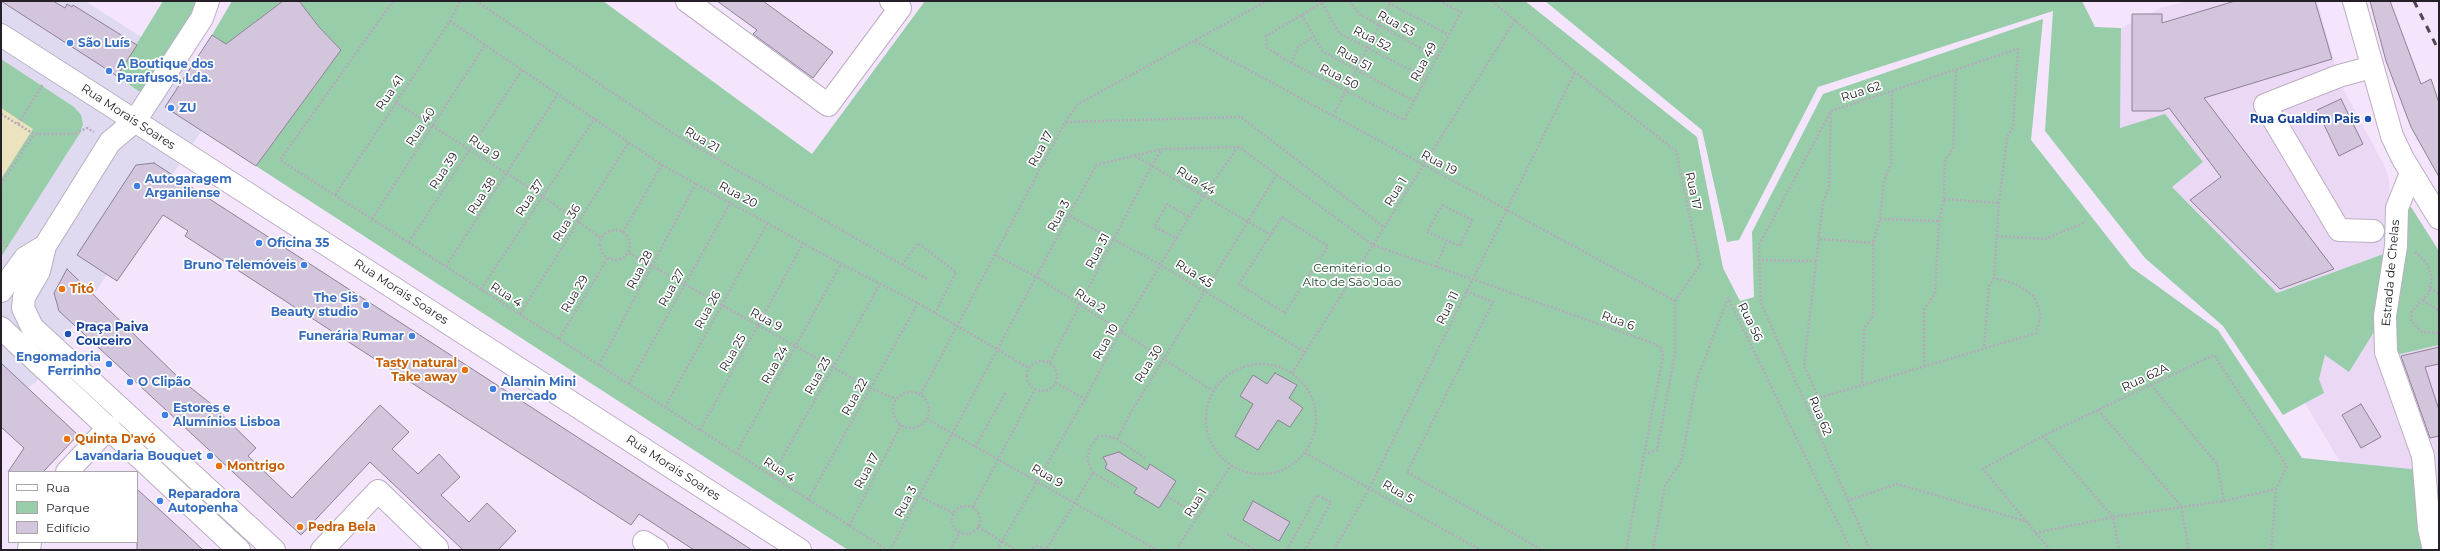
<!DOCTYPE html>
<meta charset="utf-8">
<style>
body{margin:0}
#map{position:relative;width:2440px;height:551px;overflow:hidden;background:#f4e5fc;font-family:Montserrat,sans-serif}
canvas{display:block}
.frame{position:absolute;inset:0;border:2px solid #252028;pointer-events:none}
.legend{position:absolute;left:8px;top:471px;width:130px;height:72px;box-sizing:border-box;background:#fff;border:1px solid #a8a6a9;margin:0;padding:5px 7px;list-style:none;font-size:12px;color:#252028}
.legend li{display:flex;align-items:center;gap:8px;height:20px}
.legend b{width:20px;border:1px solid #a8a6a9}
</style>
<div id="map">
<canvas width="2440" height="551"></canvas>
<div class="frame"></div>
<ul class="legend">
<li><b style="height:5px;background:#fff"></b>Rua</li>
<li><b style="height:11px;background:#98cda9"></b>Parque</li>
<li><b style="height:11px;background:#d3c5db"></b>Edifício</li>
</ul>
</div>
<script>
const context = document.querySelector('canvas').getContext('2d');
context.lineJoin = 'round';
function fill(path, color) { context.fillStyle = color; context.fill(path, 'evenodd'); }
const toPath = rows => new Path2D(rows.map(r => 'M' + r).join(''));
function trace(path, color, width, dash) { context.strokeStyle = color; context.lineWidth = width; context.lineCap = dash ? 'butt' : 'round'; context.setLineDash(dash || []); context.stroke(path); }
function drawText(font, color, halo, rows, align = 'center') {
  context.font = font + ' Montserrat,sans-serif'; context.lineWidth = 3.5; context.setLineDash([]); context.textBaseline = 'middle'; context.strokeStyle = halo; context.fillStyle = color; for (const [text, x, y, turn = 0] of rows) {
    context.save(); context.translate(x, y); context.rotate((+turn || 0) * Math.PI / 180); context.textAlign = isNaN(turn) ? turn : align; if (halo) context.strokeText(text, 0, 0); context.fillText(text, 0, 0); context.restore();
  }
}
fill(toPath([
 [1,1,85,1,227,92,36,382,1,406]
]), '#dfdaf0');
fill(toPath([
 [2189,1,2317,1,2340,83,2384,165,2389,179,2392,356,2439,345,2439,550,2421,470,2340,462,2305,403,2324,393,2319,379,2325,355,2277,293,2172,187,2202,162,2120,128,2121,28,2163,7]
]), '#ebd8f5');
fill(toPath([
 [163,1,194,1,198,6,143,94,117,76],
 [232,1,283,1,226,44,212,35],
 [299,1,603,1,812,154,925,1,1525,1,1697,137,1723,268,1740,301,1754,297,1752,232,1823,94,2043,19,2031,140,2131,267,2218,330,2302,458,2421,470,2431,550,848,550,256,166,340,51,319,27],
 [1545,1,2082,1,2095,27,2121,28,2120,128,2165,114,2203,162,2172,187,2277,293,2389,252,2377,327,2349,372,2325,355,2319,379,2324,393,2283,415,2223,326,2145,258,2045,131,2053,11,1818,87,1739,240,1727,242,1702,130],
 [1,59,74,107,81,115,83,124,80,133,1,257],
 [2411,207,2439,251,2439,345,2392,356,2407,210]
]), '#98cda9');
fill(toPath([
 [1,108,33,129,1,179]
]), '#ece2bd');
const building = toPath([
 [1,1,53,1,65,8,67,4,72,7,73,5,137,45,117,76,1,1],
 [283,1,299,1,319,27,341,50,256,166,165,107,212,35,226,44,283,1],
 [717,1,763,1,833,52,813,78,753,34,757,30,717,1],
 [2235,1,2315,1,2332,59,2204,98,2334,269,2280,289,2190,200,2221,177,2169,108,2162,111,2132,111,2132,14,2162,14,2162,23,2235,1],
 [2370,1,2390,1,2421,84,2431,79,2439,103,2439,177,2411,127,2386,61,2370,1],
 [2341,99,2363,144,2339,156,2317,110,2341,99],
 [154,163,656,488,752,550,694,550,639,514,631,525,185,236,188,231,163,215,117,281,77,255,136,165,154,163],
 [67,269,181,380,210,403,256,448,248,456,292,498,380,405,409,432,392,449,418,474,439,454,460,477,441,495,469,522,487,503,516,531,498,550,463,550,370,462,301,535,59,311,54,293,67,269],
 [2439,347,2439,364,2425,367,2439,410,2439,436,2430,438,2401,356,2439,347],
 [1,363,78,435,43,472,8,472,24,448,1,427,1,363],
 [1275,373,1297,385,1289,398,1303,408,1290,427,1278,420,1258,450,1235,436,1253,404,1240,396,1253,375,1267,384,1275,373],
 [2361,404,2381,437,2361,448,2342,415,2361,404],
 [1119,452,1147,470,1150,464,1176,481,1159,508,1134,493,1137,488,1105,468,1107,464,1103,457,1119,452],
 [137,489,185,533,203,550,137,550,137,489],
 [1253,501,1290,522,1279,541,1243,520,1253,501]
]);
fill(building, '#d3c5db');
trace(building, '#8e8195', 1);
const minor = toPath([
 [687,1,828,105,900,8,891,1],
 [2372,67,2339,76,2265,105,2339,230,2373,231],
 [135,121,800,550],
 [2411,173,2397,208,2396,246,2385,316,2386,352,2423,456,2429,528,2434,550],
 [67,472,109,427],
 [644,542,657,550],
 [29,550,30,542],
 [322,550,378,491,437,548,435,550]
]);
const major = toPath([
 [2354,1,2392,136,2403,159,2439,218],
 [1,35,135,121],
 [45,246,39,271,24,297,23,308,32,327,274,550],
 [1,291,25,258,45,246,110,142,135,121,202,18,208,1],
 [1,328,239,550]
]);
trace(minor, '#bcaec3', 24);
trace(major, '#bcaec3', 24);
trace(toPath([
 [393,1,280,160,887,550],
 [476,1,674,134,929,280],
 [1325,1,1266,36,1267,48,1291,63,1404,120,1461,12,1439,1],
 [1350,1,1359,14,1437,57],
 [1385,1,1449,35],
 [1492,1,1575,72,1676,151,1700,265,1675,301,1675,353,1657,450,1646,454],
 [1322,3,1339,33,1426,78],
 [1302,15,1322,51,1414,101],
 [450,21,662,165,841,264,918,303,1029,368],
 [1195,41,1675,301],
 [1291,63,1298,47,1314,36],
 [395,102,542,196,601,238],
 [1831,113,1829,187,1823,202,1804,366,1819,398,2036,333,2041,315,2034,296,2016,284,1994,278],
 [1,114,34,134,74,134,87,128,94,132],
 [1333,116,1391,1],
 [1066,122,1241,117,1384,227],
 [18,124,43,84],
 [1135,156,1271,235],
 [1,184,34,134],
 [335,195,450,21,460,1],
 [1944,199,1999,203],
 [1442,205,1472,220,1460,246,1427,232,1442,205],
 [1070,216,1161,265,1305,352],
 [1282,217,1328,246,1285,313,1239,284,1282,217],
 [372,219,485,45],
 [1880,219,1939,221],
 '600 245a15 15 0 1 1 30 0a15 15 0 1 1-30 0Z',
 [623,232,662,165],
 [1997,236,2045,239,2086,222],
 [1,239,9,248],
 [1178,239,1154,227,1167,204,1189,217],
 [1820,239,1873,243],
 [409,242,522,70],
 [2415,252,2426,262,2432,277,2429,293,2412,311,2411,321,2422,332,2439,333],
 [629,253,870,388,896,399],
 [995,255,1037,277,1213,391],
 [1758,260,1816,261],
 [902,265,918,243,956,272,935,313],
 [1316,265,1348,284],
 [446,266,558,94],
 [1436,267,1447,240],
 [2430,288,2439,294],
 [481,289,595,118],
 [1466,291,1493,302,1407,472,1542,550],
 [2423,300,2439,311],
 [520,314,629,142],
 [559,339,607,259],
 '1027 376a15 15 0 1 1 30 0a15 15 0 1 1-30 0Z',
 [1050,362,1152,165,1162,149],
 '1206 419a55 55 0 1 1 110 0a55 55 0 1 1-110 0Z',
 [599,365,696,183],
 [1924,366,1924,309,1935,294,1939,221,1944,199,1945,160,1953,149,1956,69],
 [1292,373,1515,20],
 [1056,383,1085,399],
 [1862,383,1864,329,1873,316,1873,243,1880,219,1884,181,1891,163,1892,91],
 [629,384,731,202],
 [2151,385,2217,464,2224,501],
 '893 410a18 18 0 1 1 36 0a18 18 0 1 1-36 0Z',
 [921,394,1065,122,1078,104,1267,1],
 [665,407,768,222],
 [2098,410,2181,506,2189,550],
 [927,419,1157,550],
 [700,430,804,242],
 [2043,436,2113,517,2119,550],
 [1117,439,1145,458],
 [975,447,1006,392],
 [736,453,841,264],
 [1305,453,1481,550],
 [1093,473,1119,488],
 [772,476,880,284],
 [919,496,953,513],
 [1167,496,1198,516],
 [808,500,918,303],
 [1847,501,1897,484,2028,522],
 '952 520a14 14 0 1 1 28 0a14 14 0 1 1-28 0Z',
 [973,507,1035,389],
 [849,526,901,425],
 [978,527,1016,550],
 [2035,533,2113,517,2224,501,2276,489],
 [1227,534,1256,550],
 [1047,548,1093,473,1087,459,1090,448,1098,436,1107,436,1117,439,1131,412,1277,174],
 [890,550,1096,165,1162,149,1239,147,1373,245,1472,279,1655,344,1661,348,1663,356,1626,550],
 [950,550,960,532],
 [997,550,1085,399,1120,332,1189,217,1238,147],
 [1029,550,1037,546,1050,550],
 [1176,550,1231,465],
 [1287,550,1317,495,1331,502,1305,550],
 [1334,550,1370,487,1575,72],
 [1653,550,1665,485,1681,462,1697,379,1728,298,1851,550],
 [1870,550,1761,303,1759,245,1831,111,2018,49,2013,126,2007,138,1999,203,1994,278,1989,286,1984,348],
 [2050,550,1983,469,2043,436,2214,355,2287,466,2276,489,2271,550]
]), '#b5a9bc', 2.5, [2, 2]);
trace(minor, '#fff', 22);
trace(major, '#fff', 22);
trace(toPath([
 [2414,1,2439,51]
]), '#4e4752', 3, [7, 7]);
for (const [x, y, r, color] of [
 [70,43,4,"#3f7fe0"],
 [109,71,4,"#3f7fe0"],
 [171,108,4,"#3f7fe0"],
 [2368,119,4,"#1a4fb4"],
 [137,186,4,"#3f7fe0"],
 [259,243,4,"#3f7fe0"],
 [304,265,4,"#3f7fe0"],
 [62,289,4,"#e8710a"],
 [366,305,4,"#3f7fe0"],
 [68,334,4,"#1a4fb4"],
 [412,336,4,"#3f7fe0"],
 [109,364,4,"#3f7fe0"],
 [465,370,4,"#e8710a"],
 [130,382,4,"#3f7fe0"],
 [493,389,4,"#3f7fe0"],
 [165,415,4,"#3f7fe0"],
 [67,439,4,"#e8710a"],
 [210,456,4,"#3f7fe0"],
 [219,466,4,"#e8710a"],
 [160,501,4,"#3f7fe0"],
 [300,527,4,"#e8710a"]
]) { const dot = new Path2D(); dot.arc(x, y, r, 0, 2 * Math.PI); context.fillStyle = color; context.fill(dot); trace(dot, '#fff', 1.5); }
drawText('12px', '#252028', '#fff', [
 ["Rua 53",1396,24,29],
 ["Rua 52",1372,39,27],
 ["Rua 51",1354,59,29],
 ["Rua 49",1424,62,-62],
 ["Rua 50",1339,77,27],
 ["Rua 62",1861,92,-18],
 ["Rua 41",390,93,-56],
 ["Rua Morais Soares",128,117,33],
 ["Rua 40",421,127,-57],
 ["Rua 21",702,140,30],
 ["Rua 9",484,148,34],
 ["Rua 17",1041,149,-62],
 ["Rua 19",1439,163,28],
 ["Rua 39",444,171,-57],
 ["Rua 44",1196,181,31],
 ["Rua 17",1693,191,78],
 ["Rua 1",1396,192,-58],
 ["Rua 20",738,195,28],
 ["Rua 38",482,196,-57],
 ["Rua 37",530,198,-57],
 ["Rua 3",1059,216,-62],
 ["Rua 36",567,223,-58],
 ["Rua 31",1098,251,-62],
 ["Rua 28",640,270,-62],
 ["Estrada de Chelas",2391,273,-85],
 ["Rua 45",1194,274,32],
 ["Rua 27",672,288,-61],
 ["Rua Morais Soares",401,292,33],
 ["Rua 29",575,294,-59],
 ["Rua 4",506,295,33],
 ["Rua 2",1090,301,33],
 ["Rua 11",1448,308,-64],
 ["Rua 26",708,310,-61],
 ["Rua 9",766,320,29],
 ["Rua 6",1618,321,20],
 ["Rua 56",1750,322,64],
 ["Rua 10",1106,342,-61],
 ["Rua 25",733,353,-60],
 ["Rua 30",1149,364,-58],
 ["Rua 24",775,365,-61],
 ["Rua 23",818,376,-61],
 ["Rua 62A",2145,378,-25],
 ["Rua 22",855,397,-61],
 ["Rua 62",1820,416,67],
 ["Rua Morais Soares",673,468,33],
 ["Rua 4",779,470,33],
 ["Rua 17",867,471,-62],
 ["Rua 9",1047,476,30],
 ["Rua 5",1398,492,30],
 ["Rua 3",906,502,-62],
 ["Rua 1",1196,503,-57]
]);
drawText('bold 12px', '#366cbe', '#fff', [
 ["São Luís",78,43],
 ["A Boutique dos",117,64],
 ["Parafusos, Lda.",117,78],
 ["ZU",179,108],
 ["Autogaragem",145,179],
 ["Arganilense",145,193],
 ["Oficina 35",267,243],
 ["Bruno Telemóveis",296,265,"right"],
 ["The Sis",358,298,"right"],
 ["Beauty studio",358,312,"right"],
 ["Funerária Rumar",404,336,"right"],
 ["Engomadoria",101,357,"right"],
 ["Ferrinho",101,371,"right"],
 ["O Clipão",138,382],
 ["Alamin Mini",501,382],
 ["mercado",501,396],
 ["Estores e",173,408],
 ["Alumínios Lisboa",173,422],
 ["Lavandaria Bouquet",202,456,"right"],
 ["Reparadora",168,494],
 ["Autopenha",168,508]
], 'left');
drawText('bold 12px', '#164399', '#fff', [
 ["Rua Gualdim Pais",2360,119],
 ["Praça Paiva",76,327,"left"],
 ["Couceiro",76,341,"left"]
], 'right');
drawText('12px', '#173d26', '#fff', [
 ["Cemitério do",1352,268],
 ["Alto de São João",1352,282]
]);
drawText('bold 12px', '#c56008', '#fff', [
 ["Titó",70,289],
 ["Tasty natural",457,363,"right"],
 ["Take away",457,377,"right"],
 ["Quinta D'avó",75,439],
 ["Montrigo",227,466],
 ["Pedra Bela",308,527]
], 'left');
</script>
